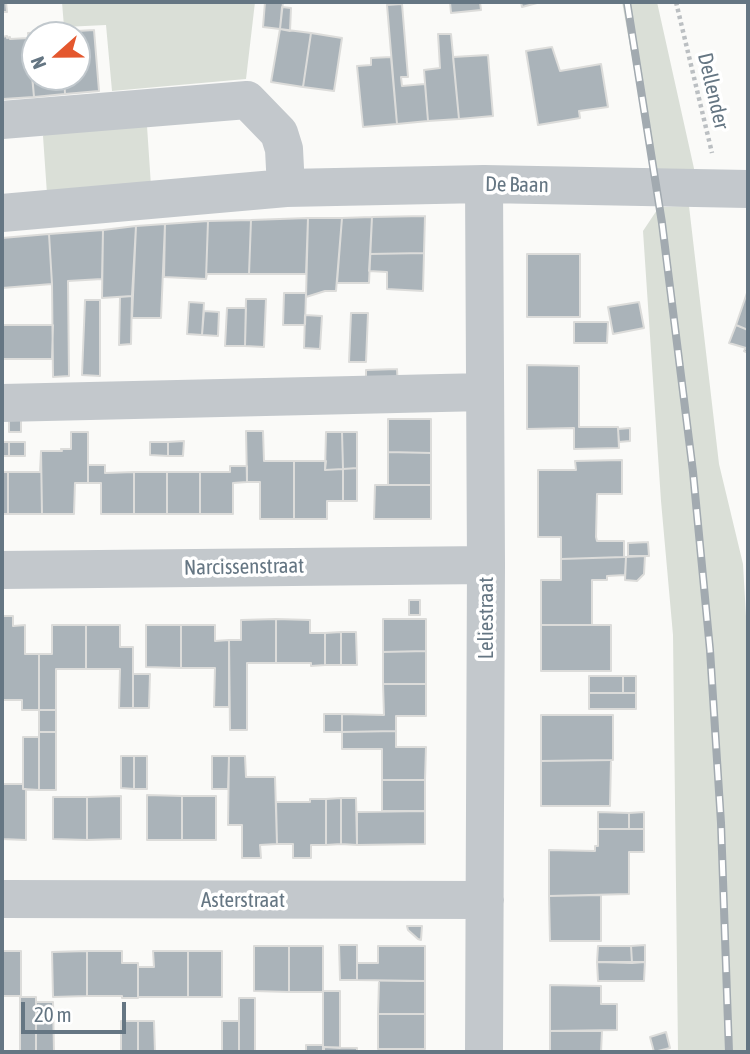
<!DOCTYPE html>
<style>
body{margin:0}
#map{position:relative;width:750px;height:1054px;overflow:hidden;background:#fafaf8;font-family:"Asap Condensed",sans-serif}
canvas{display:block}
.frame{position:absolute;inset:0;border:4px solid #657683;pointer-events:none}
.north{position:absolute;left:21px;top:21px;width:70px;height:70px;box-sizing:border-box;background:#fff;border:2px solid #c1c8cd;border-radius:50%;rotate:249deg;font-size:19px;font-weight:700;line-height:28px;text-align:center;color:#657683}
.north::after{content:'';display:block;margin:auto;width:24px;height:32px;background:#e4572e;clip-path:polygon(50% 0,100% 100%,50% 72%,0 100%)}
.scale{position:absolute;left:21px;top:1002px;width:105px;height:32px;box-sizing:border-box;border:4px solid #657683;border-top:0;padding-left:9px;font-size:21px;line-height:24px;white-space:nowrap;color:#657683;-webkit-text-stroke:5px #fff;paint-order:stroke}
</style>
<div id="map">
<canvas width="750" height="1054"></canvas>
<div class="frame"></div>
<div class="north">N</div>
<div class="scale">20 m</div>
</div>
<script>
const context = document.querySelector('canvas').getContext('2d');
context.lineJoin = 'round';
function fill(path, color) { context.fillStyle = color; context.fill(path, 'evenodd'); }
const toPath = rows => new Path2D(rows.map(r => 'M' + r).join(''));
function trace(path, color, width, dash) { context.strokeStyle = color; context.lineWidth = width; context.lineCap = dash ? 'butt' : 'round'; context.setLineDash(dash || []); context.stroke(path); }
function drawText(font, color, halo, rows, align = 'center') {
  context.font = font + ' "Asap Condensed",sans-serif'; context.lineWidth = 7; context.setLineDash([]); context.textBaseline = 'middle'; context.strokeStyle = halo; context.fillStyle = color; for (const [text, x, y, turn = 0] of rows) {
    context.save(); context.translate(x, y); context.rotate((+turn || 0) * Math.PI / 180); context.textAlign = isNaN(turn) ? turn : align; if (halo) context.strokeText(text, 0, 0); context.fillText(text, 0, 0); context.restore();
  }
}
fill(toPath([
 [62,2,255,2,246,79,112,91,106,25,64,27],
 [622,2,657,2,695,173,653,173],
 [54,123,147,126,151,186,47,194,43,136],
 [689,206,719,464,743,564,748,651,748,1052,678,1052,673,635,661,501,643,231,659,207]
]), '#dadfd7');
const building = toPath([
 [2,2,6,2,7,12,2,12,2,2],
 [265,2,283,2,280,29,263,27,265,2],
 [450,2,480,2,481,10,451,13,450,2],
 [521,2,537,2,537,3,522,7,521,2],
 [402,4,408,77,401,77,402,86,425,84,428,121,397,124,387,5,402,4],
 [282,7,291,8,290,31,280,29,282,7],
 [280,29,311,33,303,87,271,82,280,29],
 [94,30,99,91,65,94,64,77,77,77,77,35,60,35,60,32,94,30],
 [59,31,60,35,35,35,35,77,64,77,65,94,34,97,28,33,59,31],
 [311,33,342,38,334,91,303,87,311,33],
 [438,34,451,34,459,119,428,121,424,70,440,68,438,34],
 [7,36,7,38,10,37,10,39,29,38,34,97,3,99,2,37,7,36],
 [552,47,560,71,601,64,608,107,579,111,580,118,538,125,526,51,552,47],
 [488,55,493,116,459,119,453,57,488,55],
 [391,57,397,124,363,127,357,66,371,65,371,58,391,57],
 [425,216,424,253,370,254,372,217,425,216],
 [372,217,369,283,337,283,342,218,372,217],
 [308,218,342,218,336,291,325,291,306,297,308,218],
 [308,218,306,274,249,274,251,220,308,218],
 [251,220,249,274,207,274,206,279,208,221,251,220],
 [208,221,206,279,164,277,165,224,208,221],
 [165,224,161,318,132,318,136,226,165,224],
 [136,226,132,296,102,298,103,230,136,226],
 [103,230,102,279,68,281,69,376,53,377,52,284,49,234,103,230],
 [49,234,52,284,2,288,2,238,49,234],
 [424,253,423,291,387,289,387,272,369,271,370,254,424,253],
 [527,254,580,254,580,317,527,317,527,254],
 [748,290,748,330,736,325,748,290],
 [284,293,306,293,305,325,283,325,284,293],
 [132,296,131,344,119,345,120,297,132,296],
 [246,299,266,299,264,347,245,346,246,299],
 [85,300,100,300,100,376,82,375,85,300],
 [189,302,204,303,202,335,187,334,189,302],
 [639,302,644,328,613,334,608,307,639,302],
 [227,308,246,308,245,346,225,346,227,308],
 [204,311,219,312,218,336,202,335,204,311],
 [351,313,368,313,366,362,349,362,351,313],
 [305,315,322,316,320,349,304,348,305,315],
 [574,322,608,322,607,343,574,343,574,322],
 [2,325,53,325,52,359,2,359,2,325],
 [736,325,748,330,748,353,744,351,746,348,729,343,736,325],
 [527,365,579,366,579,427,618,427,619,448,574,449,574,428,527,429,527,365],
 [397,369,398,388,366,389,366,370,397,369],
 [9,417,21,417,21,432,9,432,9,417],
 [388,419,431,419,431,453,388,452,388,419],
 [630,428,630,441,619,442,618,429,630,428],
 [246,431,263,431,264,461,294,461,294,519,260,519,260,482,247,482,246,431],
 [71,432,88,432,88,483,75,483,74,514,42,514,41,451,62,451,61,449,71,449,71,432],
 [326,432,342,432,343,469,325,470,326,432],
 [342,432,357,432,357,468,343,469,342,432],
 [184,441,183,456,168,456,168,442,184,441],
 [2,442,9,442,9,456,2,456,2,442],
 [9,442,25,442,25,456,9,456,9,442],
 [150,442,168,442,168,456,150,455,150,442],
 [41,451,42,514,8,514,8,472,40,472,41,451],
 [388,452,431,453,431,485,388,485,388,452],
 [622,460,622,494,597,494,596,537,597,541,624,541,624,557,561,559,561,537,538,537,538,470,576,470,575,461,622,460],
 [294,461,326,461,325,470,343,469,343,501,327,501,327,519,294,519,294,461],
 [88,465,105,465,105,473,134,472,134,514,101,514,101,483,88,483,88,465],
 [230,466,247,466,247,482,233,483,233,514,200,514,200,472,230,472,230,466],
 [357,468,357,501,343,501,343,469,357,468],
 [2,472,8,472,8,514,2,514,2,472],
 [134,472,167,472,167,514,134,514,134,472],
 [167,472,200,472,200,514,167,514,167,472],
 [375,485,431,485,431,519,374,519,375,485],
 [648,542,649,556,628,556,628,543,648,542],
 [645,556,644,574,637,581,625,580,626,557,645,556],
 [624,557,626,557,625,575,607,576,607,580,592,580,592,625,541,625,541,580,561,580,561,559,624,557],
 [409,600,420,600,420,615,409,615,409,600],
 [2,616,13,616,13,626,25,625,25,654,39,654,39,710,22,710,22,700,2,700,2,616],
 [276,619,310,620,310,633,325,633,325,665,311,666,311,663,276,663,276,619],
 [276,619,276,663,247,663,247,730,230,730,229,640,241,640,241,620,276,619],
 [383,619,426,619,426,651,383,652,383,619],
 [52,625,86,625,86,669,56,669,56,710,39,710,39,654,52,654,52,625],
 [86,625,120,625,120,647,133,647,133,708,119,708,120,669,86,669,86,625],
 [146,625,181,625,181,668,146,667,146,625],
 [181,625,215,625,215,641,229,640,229,707,214,707,215,668,181,668,181,625],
 [541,625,611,625,611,671,541,671,541,625],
 [341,632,356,632,357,665,341,665,341,632],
 [341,632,341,665,325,665,325,633,341,632],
 [426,651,426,684,383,684,383,652,426,651],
 [133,674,150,674,149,708,133,708,133,674],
 [589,676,623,676,623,693,589,693,589,676],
 [623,676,636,676,636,693,623,693,623,676],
 [383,684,426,684,426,716,396,716,396,731,342,732,342,714,384,715,383,684],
 [589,693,636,693,636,709,589,709,589,693],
 [39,710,56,710,56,732,39,732,39,710],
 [324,714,342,714,342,732,324,732,324,714],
 [541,715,613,715,613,760,541,761,541,715],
 [396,731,396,747,426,747,425,780,382,780,382,749,342,749,342,732,396,731],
 [39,732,56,732,56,790,39,790,39,732],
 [23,737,39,737,39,790,23,789,23,737],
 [121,756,134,756,134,789,121,788,121,756],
 [134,756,147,756,147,789,134,789,134,756],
 [212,756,229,756,228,789,212,789,212,756],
 [229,756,245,756,246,777,275,777,277,844,260,845,261,858,242,858,242,825,228,825,229,756],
 [611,760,610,806,541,806,541,761,611,760],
 [382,780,425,780,425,811,382,811,382,780],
 [2,784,23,784,23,789,26,789,26,840,2,839,2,784],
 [147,795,182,796,182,840,147,840,147,795],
 [121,796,121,839,87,840,87,797,121,796],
 [182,796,216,796,216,840,182,840,182,796],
 [53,797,87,797,87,840,53,839,53,797],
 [341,798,341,844,326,845,326,799,341,798],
 [341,798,356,798,357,845,341,844,341,798],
 [310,799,326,799,326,845,311,845,311,858,293,858,293,844,277,844,276,802,310,802,310,799],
 [425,811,425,844,357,845,357,812,425,811],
 [598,812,629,813,629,829,598,829,598,812],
 [644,812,644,829,629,829,629,813,644,812],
 [598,829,644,829,644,852,629,852,629,894,549,896,549,850,595,851,595,846,598,846,598,829],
 [601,895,601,941,550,941,549,896,601,895],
 [407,926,422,926,421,940,418,939,408,930,407,926],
 [339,945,357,945,357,980,340,980,339,945],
 [645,945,645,962,632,963,631,946,645,945],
 [254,946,289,946,289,992,254,991,254,946],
 [289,946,323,946,323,992,289,992,289,946],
 [378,946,425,946,425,981,357,980,357,963,378,963,378,946],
 [598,946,631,946,632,963,597,962,598,946],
 [2,951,21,951,21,996,2,996,2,951],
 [87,951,122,951,122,963,138,963,138,998,122,998,122,996,87,996,87,951],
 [87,951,87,996,53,997,52,952,87,951],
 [153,951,188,951,188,997,138,997,138,967,154,967,153,951],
 [188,951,222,951,222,997,188,997,188,951],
 [597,962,645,962,644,981,598,981,597,962],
 [379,981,425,981,425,1014,378,1014,379,981],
 [550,985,601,986,601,1004,617,1004,617,1030,550,1031,550,985],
 [323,991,340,991,340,1048,323,1047,323,991],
 [20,997,36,997,36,1052,20,1052,20,997],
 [239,998,255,998,255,1052,239,1052,239,998],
 [36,1002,53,1002,54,1052,36,1052,36,1002],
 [378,1014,425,1014,425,1049,378,1049,378,1014],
 [121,1021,138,1021,138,1052,121,1052,121,1021],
 [138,1021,154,1021,155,1052,138,1052,138,1021],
 [222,1021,239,1021,239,1052,222,1052,222,1021],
 [550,1031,602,1031,601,1052,550,1052,550,1031],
 [666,1032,670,1048,654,1052,650,1037,666,1032],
 [306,1045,323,1045,323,1052,306,1052,306,1045],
 [324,1047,357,1048,357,1052,324,1052,324,1047]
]);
fill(building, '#aab3b9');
trace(building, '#dcdcda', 2);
trace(toPath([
 [676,2,712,153]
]), '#bbbfc2', 4.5, [3.5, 3.5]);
trace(toPath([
 [2,120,247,100,279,133,284,149,286,188],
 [484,184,486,565,484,1052],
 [2,213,286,188,484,184,748,189],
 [2,403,485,392],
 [2,570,486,565],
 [2,899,485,900]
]), '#c3c8cc', 38);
const rail = toPath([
 [627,2,662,223,693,472,710,650,721,823,729,1052]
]);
trace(rail, '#a2aab0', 8);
trace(rail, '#fff', 5, [16]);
drawText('21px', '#657683', '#fff', [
 ["Dellender",713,91,77],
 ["De Baan",517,185,1],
 ["Narcissenstraat",244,567,-1],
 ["Leliestraat",486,618,-90],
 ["Asterstraat",243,900]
]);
</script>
